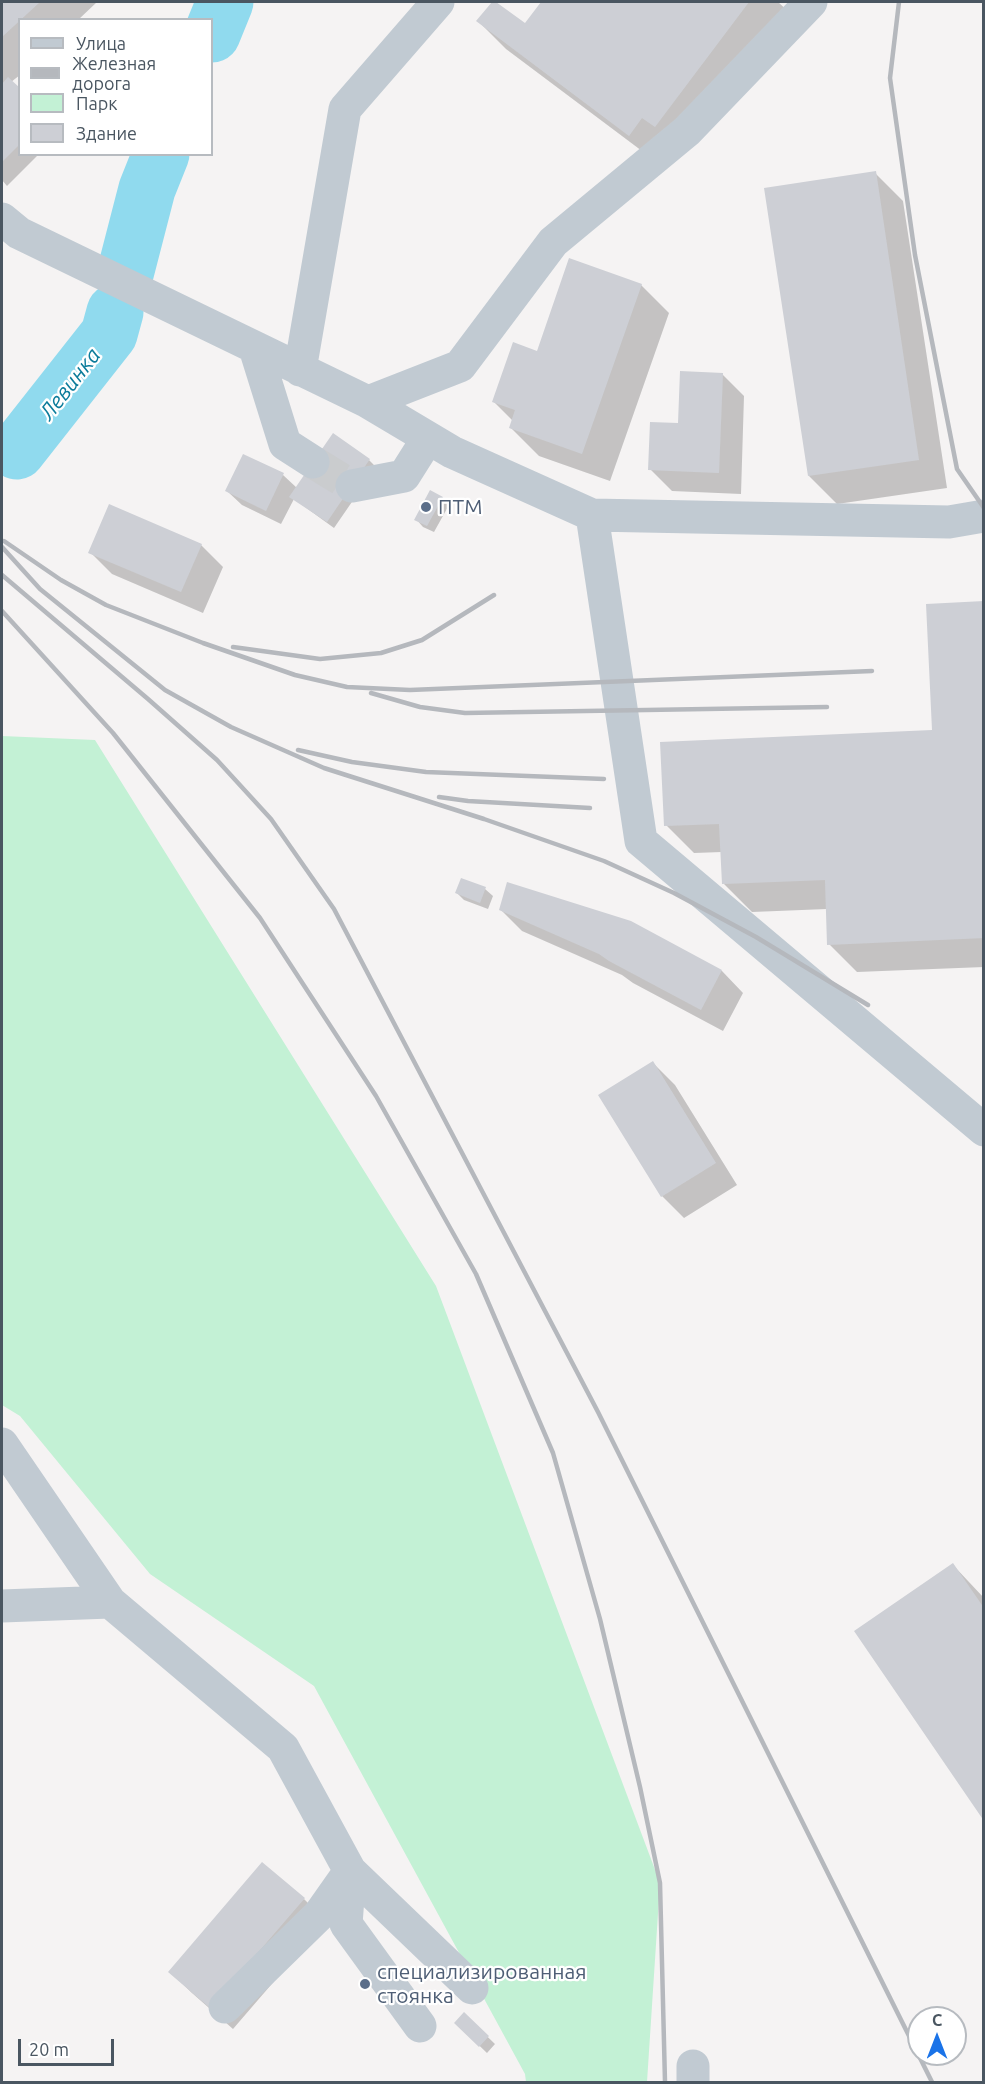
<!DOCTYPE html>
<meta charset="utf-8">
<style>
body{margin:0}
#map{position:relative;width:985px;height:2084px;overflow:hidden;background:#f5f3f3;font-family:Ubuntu,sans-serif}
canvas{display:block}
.frame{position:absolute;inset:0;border:3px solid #4a5661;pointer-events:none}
.legend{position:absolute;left:18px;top:18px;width:195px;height:138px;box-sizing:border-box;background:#fff;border:2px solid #b7bbc0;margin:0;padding:8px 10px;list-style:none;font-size:18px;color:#4a5661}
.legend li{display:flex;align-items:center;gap:12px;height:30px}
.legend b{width:30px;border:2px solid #b7bbc0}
.north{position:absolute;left:907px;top:2006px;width:60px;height:60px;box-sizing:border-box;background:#fff;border:2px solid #b7bbc0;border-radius:50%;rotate:0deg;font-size:16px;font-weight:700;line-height:24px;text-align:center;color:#4a5661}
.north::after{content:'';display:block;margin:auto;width:21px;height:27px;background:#1a73e8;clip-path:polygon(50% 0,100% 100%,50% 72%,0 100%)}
.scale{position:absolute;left:18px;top:2039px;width:96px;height:27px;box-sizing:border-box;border:3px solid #4a5661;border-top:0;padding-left:8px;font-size:18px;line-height:21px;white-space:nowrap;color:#4a5661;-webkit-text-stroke:4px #fff;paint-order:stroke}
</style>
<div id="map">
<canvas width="985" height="2084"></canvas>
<div class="frame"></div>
<ul class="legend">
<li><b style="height:8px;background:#c1cad2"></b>Улица</li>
<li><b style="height:8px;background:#b5b8bd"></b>Железная дорога</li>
<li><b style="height:16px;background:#c3f1d5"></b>Парк</li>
<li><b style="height:16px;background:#cdcfd5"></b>Здание</li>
</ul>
<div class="north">С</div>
<div class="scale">20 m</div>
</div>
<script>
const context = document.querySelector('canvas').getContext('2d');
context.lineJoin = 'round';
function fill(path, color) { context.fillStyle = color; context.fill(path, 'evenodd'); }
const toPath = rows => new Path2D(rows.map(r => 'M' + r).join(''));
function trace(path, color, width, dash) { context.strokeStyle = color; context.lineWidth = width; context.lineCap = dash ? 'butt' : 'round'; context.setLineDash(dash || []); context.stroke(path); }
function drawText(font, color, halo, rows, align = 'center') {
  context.font = font + ' Ubuntu,sans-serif'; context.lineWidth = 4.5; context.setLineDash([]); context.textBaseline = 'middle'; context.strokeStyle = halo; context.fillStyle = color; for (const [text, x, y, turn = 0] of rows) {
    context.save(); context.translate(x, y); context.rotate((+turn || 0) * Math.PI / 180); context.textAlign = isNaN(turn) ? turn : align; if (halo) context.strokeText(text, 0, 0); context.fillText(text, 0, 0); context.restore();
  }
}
fill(toPath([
 [2,736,95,740,436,1286,660,1883,647,2082,526,2082,525,2074,314,1686,150,1574,20,1416,2,1405]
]), '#c3f1d5');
fill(toPath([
 [2,2,97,2,78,20,20,20,20,75,11,82,20,90,20,154,39,154,7,186,2,180],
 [494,2,525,25,543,2,778,2,790,13,658,163,506,49,478,21],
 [875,173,903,201,947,488,837,504,809,476],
 [641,285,669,313,610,481,539,456,511,428,513,421,494,402,537,353],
 [722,374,744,396,741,494,672,491,650,469],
 [244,456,283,475,297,488,369,460,376,467,334,528,294,499,281,524,242,505,227,491],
 [442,498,449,505,434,532,423,527,416,519],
 [201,545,223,567,203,613,112,574,90,552],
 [984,603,984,967,857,972,829,944,827,909,752,912,724,884,722,852,694,853,666,825,934,731],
 [462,880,485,889,493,896,488,909,464,900,457,893],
 [500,909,722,971,743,993,723,1031,633,983,622,975,522,931],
 [653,1063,675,1085,737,1185,684,1218,662,1196],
 [953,1565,984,1598,984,1818],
 [304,1899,326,1921,233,2029,192,1993,170,1972],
 [464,2014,495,2044,487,2053,456,2023]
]), '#0003');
trace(toPath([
 [212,34,225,2],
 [124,278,147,189,161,154],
 [17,451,109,334,115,312]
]), '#90daee', 57);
fill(toPath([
 [2,2,40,2,2,37],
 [492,2,496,2,525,23,541,2,749,2,655,127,642,118,629,136,476,21],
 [8,77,20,88,20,144,2,162,2,84],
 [876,171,919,460,808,476,764,188],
 [569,258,642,284,582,454,509,428,515,410,492,402,513,342,537,351],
 [680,371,723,373,719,473,648,470,650,422,678,423],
 [333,433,370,459,327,522,289,497],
 [243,454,284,473,266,511,225,491],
 [430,490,443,497,427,526,414,520],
 [109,504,202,544,181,592,88,553],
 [984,601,984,938,827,945,825,880,722,884,719,824,664,826,660,742,932,730,926,604],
 [461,878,486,887,480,903,455,893],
 [507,882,631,921,722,970,701,1010,609,961,599,954,499,910],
 [653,1061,716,1163,661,1197,598,1095],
 [953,1563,984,1608,984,1821,854,1631],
 [262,1862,305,1898,210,2008,168,1972],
 [464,2012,489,2036,479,2047,454,2023]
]), '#cdcfd5');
trace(toPath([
 [313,462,352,486]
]), '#caccce', 33, [33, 16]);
trace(toPath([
 [2,219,19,233,368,402,460,366,553,242,687,131,811,2],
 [255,348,285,444,313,462],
 [300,370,345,109,438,2],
 [368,402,452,452,592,515,949,522,984,516],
 [352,486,404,476,428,438],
 [592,515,641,841,984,1130],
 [2,1444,110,1602],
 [2,1606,110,1602,283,1748,350,1871,319,1915,225,2007],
 [420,2026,346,1924,350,1871,472,1988],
 [693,2082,693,2066]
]), '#c1cad2', 33);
trace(toPath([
 [899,2,890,78,915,255,957,469,984,508],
 [4,541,61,580,106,605,203,643,295,675,347,687,410,690,872,671],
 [2,547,40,589,165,690,231,727,324,768,484,819,604,861,674,893,756,937,868,1005],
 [2,575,148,699,217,760,271,819,334,909,598,1412,932,2082],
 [2,611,113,733,260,918,376,1096,476,1274,553,1453,600,1619,640,1787,660,1883,665,2082],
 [233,647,320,659,381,653,422,640,494,595],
 [371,693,420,707,465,713,827,707],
 [298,750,352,762,426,772,604,779],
 [439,797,468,801,590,808]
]), '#b5b8bd', 4.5);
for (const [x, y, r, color] of [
 [426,507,6,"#5c6f8a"],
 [365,1984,6,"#5c6f8a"]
]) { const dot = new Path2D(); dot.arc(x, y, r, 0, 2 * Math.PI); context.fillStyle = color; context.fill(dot); trace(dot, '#fff', 2); }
drawText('21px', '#4e5e75', '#fff', [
 ["ПТМ",438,507],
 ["специализированная",377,1972],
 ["стоянка",377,1996]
], 'left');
drawText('italic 22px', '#0c7c9b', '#fff', [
 ["Левинка",70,384,-52]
]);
</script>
